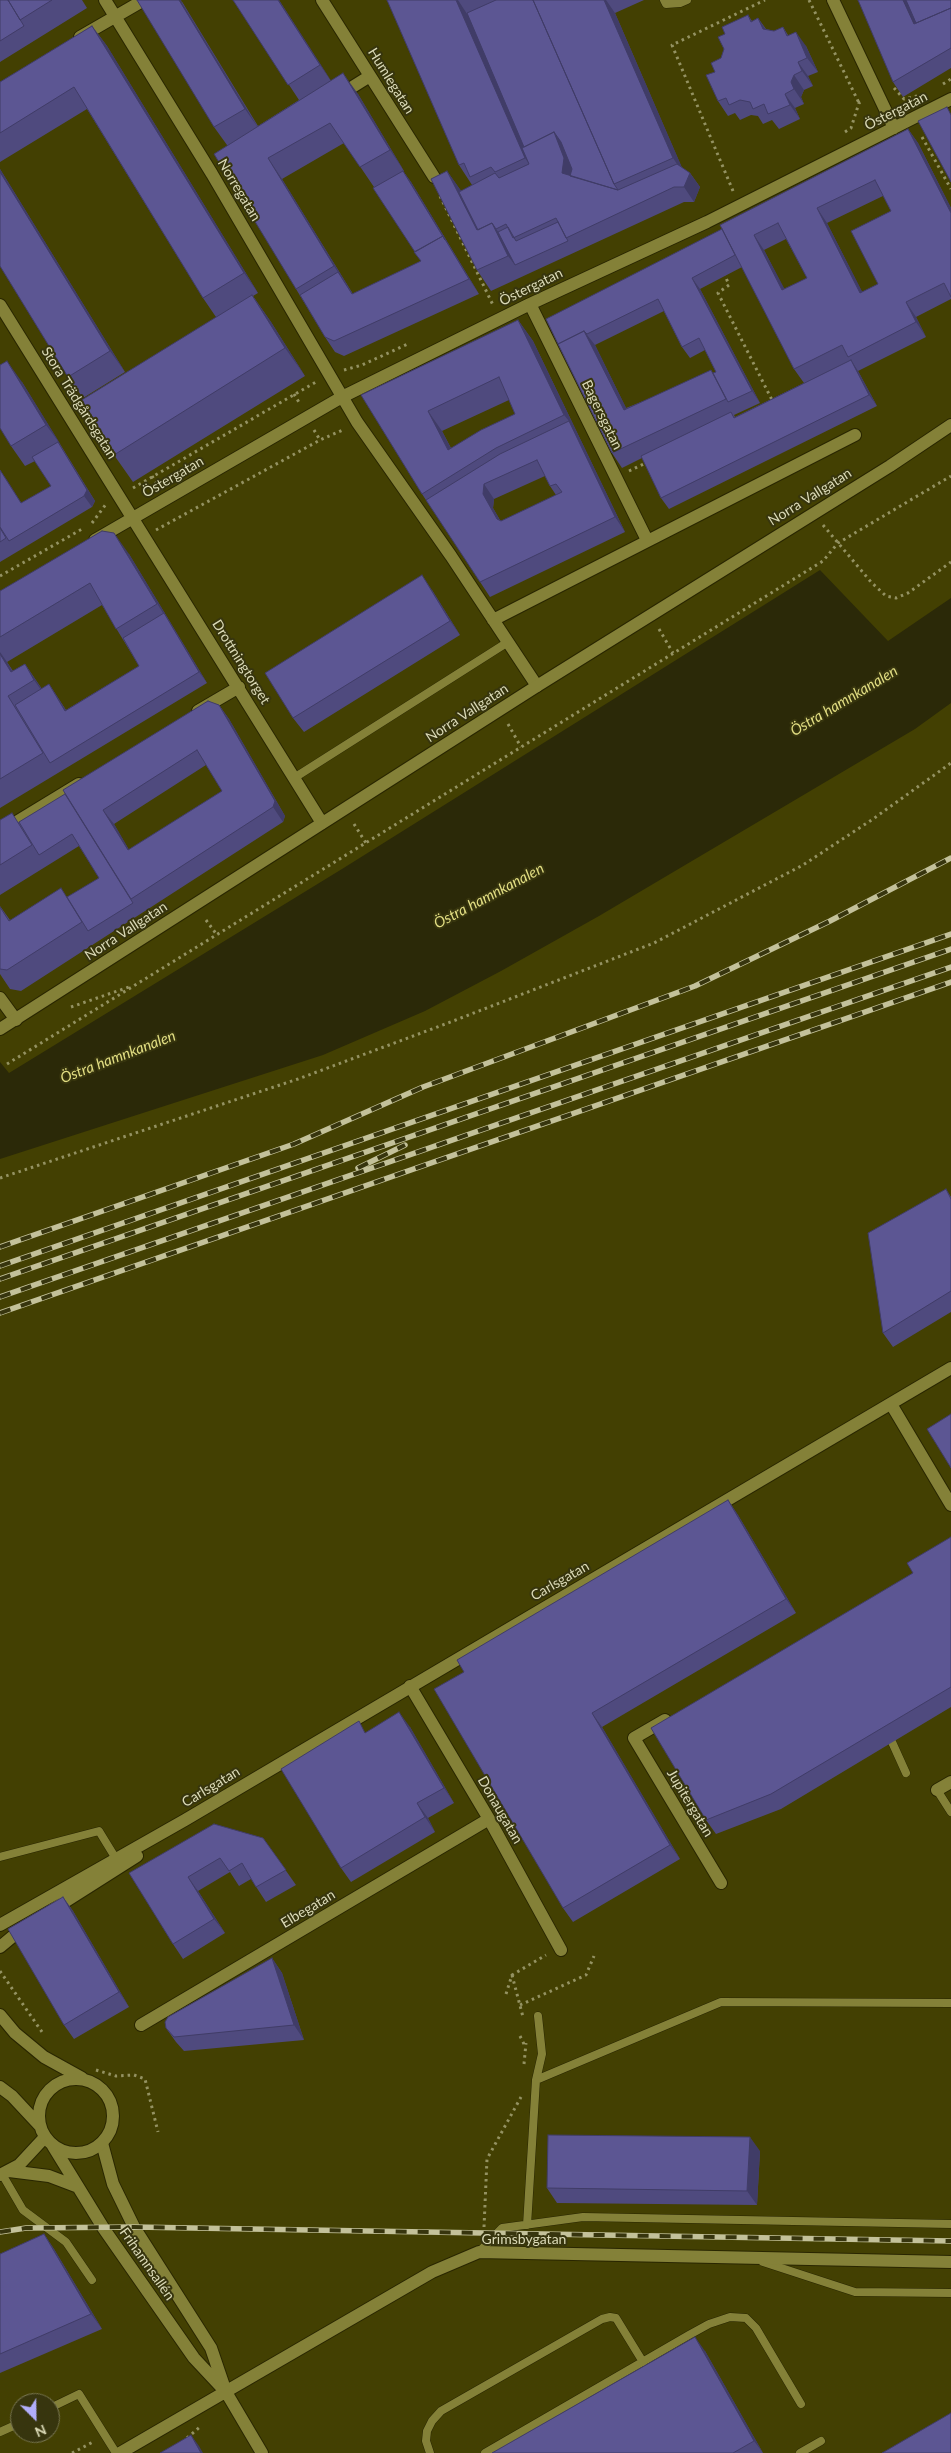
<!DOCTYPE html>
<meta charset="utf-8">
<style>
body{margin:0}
#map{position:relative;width:951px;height:2453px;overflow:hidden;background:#434002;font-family:Lato,sans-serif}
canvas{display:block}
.north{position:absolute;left:10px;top:2393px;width:50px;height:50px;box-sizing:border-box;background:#37350e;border:1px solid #797752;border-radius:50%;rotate:157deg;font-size:14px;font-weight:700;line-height:20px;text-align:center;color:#dbdab7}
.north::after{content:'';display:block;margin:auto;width:18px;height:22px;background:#b1adfa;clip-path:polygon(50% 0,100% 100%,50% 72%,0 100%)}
</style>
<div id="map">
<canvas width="951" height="2453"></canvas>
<div class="north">N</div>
</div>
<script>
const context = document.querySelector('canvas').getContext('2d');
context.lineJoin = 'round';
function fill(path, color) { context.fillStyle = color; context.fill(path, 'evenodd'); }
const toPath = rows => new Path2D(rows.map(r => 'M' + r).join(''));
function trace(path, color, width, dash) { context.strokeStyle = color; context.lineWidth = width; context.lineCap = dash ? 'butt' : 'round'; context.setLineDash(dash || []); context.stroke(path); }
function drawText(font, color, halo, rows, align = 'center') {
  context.font = font + ' Lato,sans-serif'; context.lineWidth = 4; context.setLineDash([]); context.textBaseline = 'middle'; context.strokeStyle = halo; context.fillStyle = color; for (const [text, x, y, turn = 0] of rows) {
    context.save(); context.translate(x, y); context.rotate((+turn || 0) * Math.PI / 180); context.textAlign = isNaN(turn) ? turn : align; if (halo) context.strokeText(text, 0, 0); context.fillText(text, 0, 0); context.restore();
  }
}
fill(toPath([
 [820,570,888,641,951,598,951,703,915,729,599,916,501,971,425,1011,323,1055,0,1159,0,1062,9,1073,342,869]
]), '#2b2908');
const lane = toPath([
 [664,0,666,4,680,3,687,0],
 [294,778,508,642],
 [892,1742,906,1773],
 [937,1790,951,1812],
 [0,1857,99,1831,118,1862],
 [536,2080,542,2054,538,2016],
 [2,2174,23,2210,66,2242,92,2280],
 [527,2225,536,2080,721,2002,951,2003],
 [479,2252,502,2228,583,2217,951,2224],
 [763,2262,855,2292,951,2293],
 [50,2408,79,2394,116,2453],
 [0,2432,20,2423],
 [430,2453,426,2441,427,2431,432,2421,441,2411,602,2319,610,2317,616,2318,643,2362],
 [485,2453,689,2335,709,2324,730,2317,746,2318,756,2328,801,2404],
 [800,2453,821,2441]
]);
const street = toPath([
 [105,0,212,174,357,422,451,556,537,686],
 [322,0,434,177],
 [833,0,894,128],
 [80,37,144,0],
 [338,96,370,76],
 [530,304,647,540],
 [0,305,322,823],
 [95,540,342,397,530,304,707,222,951,99],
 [493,620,855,435],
 [198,711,239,687],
 [0,832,79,784],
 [0,998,16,1020],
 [891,1404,951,1505],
 [410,1686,489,1819,561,1950],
 [665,1720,634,1738,721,1883],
 [141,2025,489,1819],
 [102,2143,113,2184,134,2227,211,2348,226,2392,262,2453],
 [53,2146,104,2229,194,2358,223,2389],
 [9,2171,49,2176,78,2187],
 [0,2175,19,2165,45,2137],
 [120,2453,432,2272,479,2252,951,2262]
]);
const secondary = toPath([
 [0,1029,537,686,890,466,951,425],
 [937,1790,951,1782],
 [52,1910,137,1856],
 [0,1925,185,1820,951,1368],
 [0,1947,24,1927],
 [0,2015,15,2033,44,2057,82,2078],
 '39 2116a37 37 0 1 1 74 0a37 37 0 1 1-74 0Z',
 [0,2087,12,2096,40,2126]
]);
trace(lane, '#292600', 9);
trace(street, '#292600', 14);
trace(secondary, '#292600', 14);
trace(toPath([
 [809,0,859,103],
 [943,84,951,79],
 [894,88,904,99,917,96],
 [845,132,851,128,859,103,864,101],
 [922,137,951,189],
 [733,191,672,45,765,0],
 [440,196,493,305],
 [724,273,729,285,718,293,773,402],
 [344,370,362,365,410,343],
 [294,394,300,404],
 [314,430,320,440],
 [629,471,648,462],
 [152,476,158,486],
 [133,488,316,382],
 [92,523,106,504],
 [823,525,871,582,886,596,896,598,908,593,951,562],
 [156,530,320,440,345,429],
 [0,576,82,529],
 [659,629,673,653],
 [508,724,521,747],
 [354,824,366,843],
 [206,920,217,935],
 [71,1007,129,987],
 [7,1064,823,561,838,543,951,476],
 [0,1178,298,1079,448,1023,654,943,803,865,873,819,951,763],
 [0,1971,42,2032],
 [512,1975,523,2017],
 [506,1994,512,1975,546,1955],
 [520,2005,586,1975,594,1956],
 [520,2036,525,2046],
 [524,2064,526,2043],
 [96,2070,116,2076,134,2075,145,2079,158,2132],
 [484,2227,487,2159,521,2097],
 [187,2438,201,2426],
 [72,2453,93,2442]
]), '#949262', 3, [2.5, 4]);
trace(lane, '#848138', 8);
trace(street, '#848138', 12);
trace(secondary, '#848138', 12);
const rail = toPath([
 [358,1168,405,1145],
 [0,1247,294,1144,423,1087,695,986,830,921,951,858],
 [0,1266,951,934],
 [0,1279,951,949],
 [0,1297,951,967],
 [0,1313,951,982],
 [0,2232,26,2228,134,2227,951,2241]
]);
trace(rail, '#c3c19a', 5.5);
trace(rail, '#37350e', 4, [11]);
fill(toPath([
 [0,0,82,0,87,8,0,62],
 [181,0,258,126,299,100,233,0,279,0,331,81,358,94,404,171,403,171,411,182,479,294,344,356,335,352,325,337,296,289,227,145,214,127],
 [344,143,374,187,421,261,353,294,282,179],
 [387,0,644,0,615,13,682,168,690,173,700,187,694,202,684,202,491,291,477,270,447,171,461,191,472,185,459,165],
 [951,0,951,68,903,97,893,82],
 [748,15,752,21,758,18,766,29,774,31,783,27,788,35,806,46,818,72,808,76,813,86,804,90,801,97,804,104,795,108,800,119,779,129,772,120,763,124,758,116,751,115,740,120,735,113,728,116,718,101,715,72,721,58,724,49,725,34],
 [92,26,107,46,258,293,253,296,271,322,305,376,133,482,114,455,216,317,203,298,87,109,0,162,0,82],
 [908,129,918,143,951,208,951,299,916,317,926,337,858,371,877,406,669,509,661,498,642,458,622,468,612,453,558,344,722,229],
 [883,196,891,211,878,284,862,292,827,223],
 [786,239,807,278,784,289,764,250],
 [742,267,794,369,804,383,735,417,734,415,760,403,700,289],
 [664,311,682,347,690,358,705,350,716,372,626,408,595,345],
 [0,169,125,372,83,398,68,377,0,266],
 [518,320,533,341,625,532,490,597,422,494,361,395],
 [509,400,515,414,451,448,442,431],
 [545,476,550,486,556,495,501,521,500,520,493,508,494,499],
 [22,382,95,501,92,507,0,562,0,470,21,503,51,486,35,461,25,466,11,446],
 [129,554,207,683,0,808,0,591],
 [102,605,139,666,66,710,49,684,42,689,25,664,13,671,7,662],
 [432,590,460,635,304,732,293,718],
 [219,705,229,719,285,816,283,822,21,991,10,989,0,974,0,906,10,920,67,898,99,878,79,846,0,895,0,820,19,822],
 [206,765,222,791,129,850,114,824],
 [946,1189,951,1197,951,1312,893,1347,883,1333],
 [728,1500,738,1515,796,1613,602,1727,680,1859,573,1922,563,1908,464,1672],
 [951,1537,951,1707,781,1809,716,1834,706,1820,913,1573],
 [410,1727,454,1803,428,1818,435,1832,351,1882,341,1868,366,1732],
 [263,1838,296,1885,266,1902,251,1879,239,1886,230,1872,198,1891,225,1933,183,1959,173,1944,129,1873],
 [63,1897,73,1911,129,2007,74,2039,64,2025],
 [272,1958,282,1973,304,2040,184,2051,176,2042,166,2028],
 [760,2151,757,2205,557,2203,547,2188],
 [44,2234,54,2249,102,2329,0,2373,0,2254],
 [705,2351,763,2453,492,2453]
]), '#4f4a7e');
fill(toPath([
 [179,0,181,0,181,1,259,129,245,109],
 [278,0,279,0,334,85,320,65],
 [456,0,458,0,469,17,539,178,525,158],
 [604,0,606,0,615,13,687,179,673,158],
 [903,0,907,0,921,35,914,24],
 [758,18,768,33,763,29],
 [92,26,107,46,258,293,244,273],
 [796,32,806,46,818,72,807,58],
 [798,62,808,76,813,86,802,71],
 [343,73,358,94,404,171,390,150],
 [794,75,804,90,801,97,804,104,794,89,791,82],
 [785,94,795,108,800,119,790,105],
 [908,129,918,143,951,208,951,213],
 [554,132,564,146,574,173,569,184,562,173],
 [268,158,282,179,362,309,334,266],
 [0,169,125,372,110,351,0,172],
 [403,171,411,182,479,294,469,279],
 [447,171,462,192,481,236,477,230],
 [690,173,700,187,694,202,684,187],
 [817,208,827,223,870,307,860,293],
 [492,223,506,243,515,265,508,256],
 [754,235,764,250,793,305,782,290],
 [692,278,700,289,760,403,752,391],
 [252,295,271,322,305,376,285,348],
 [906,302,916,317,926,337,916,322],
 [518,320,533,341,625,532,615,517,569,421,564,415],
 [584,331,595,345,634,424,624,410],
 [851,360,858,371,877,406,869,395],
 [7,361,22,382,61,445,46,425],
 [428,411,442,431,462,470,448,450],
 [58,442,65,453,95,501,92,507,84,496],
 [0,470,7,480,29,515,21,503],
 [484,484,494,499,493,508,507,533,497,519,483,494],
 [114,533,129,554,207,683,199,672],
 [422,575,432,590,460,635,450,621],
 [0,652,7,662,22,688,11,672,0,654],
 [25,664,39,685,49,701,34,680],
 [49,684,57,696,73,722,65,711],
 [219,705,229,719,285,816,283,822,273,807],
 [103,810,114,824,138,865,128,850],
 [728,1500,738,1515,796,1613,786,1599],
 [399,1712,410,1727,454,1803,444,1788],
 [592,1713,602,1727,680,1859,670,1845],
 [417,1803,428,1818,435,1832,425,1817],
 [188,1877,198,1891,225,1933,214,1919],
 [63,1897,73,1911,129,2007,119,1992],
 [272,1958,282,1973,304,2040,294,2025],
 [750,2137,760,2151,757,2205,747,2191],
 [44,2234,54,2249,102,2329,91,2314],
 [695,2337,705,2351,763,2453,754,2441],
 [191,2435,199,2446,203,2453,201,2453]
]), '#403c67');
const building = toPath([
 [0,0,8,0,24,26,0,41,0,0],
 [8,0,52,0,20,20,8,0],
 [137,0,179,0,245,109,214,127,137,0],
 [233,0,278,0,320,65,288,85,233,0],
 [387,0,456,0,525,158,495,172,491,167,470,177,464,163,459,165,387,0],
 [496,0,533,0,614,184,618,190,570,176,572,169,561,142,554,132,524,147,467,13,496,0],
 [533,0,604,0,673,158,614,184,533,0],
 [858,0,903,0,914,24,951,8,951,48,893,82,858,0],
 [906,0,951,0,951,8,916,23,906,0],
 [748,15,751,22,758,18,763,29,774,31,783,27,787,36,796,32,807,58,798,62,802,71,794,75,791,82,794,89,785,94,790,105,768,114,764,104,753,109,750,102,740,100,729,105,726,98,718,101,706,75,715,72,711,63,721,58,724,49,718,37,725,34,722,27,748,15],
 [92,26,244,273,203,298,74,87,0,133,0,82,92,26],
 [343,73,390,150,360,167,330,123,268,158,334,266,296,289,214,154,343,73],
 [947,107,951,115,951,182,918,121,947,107],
 [908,129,951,213,951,297,944,283,906,302,916,322,848,357,842,345,794,369,720,225,908,129],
 [875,180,891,211,851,231,878,284,860,293,817,208,875,180],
 [778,223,807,278,782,290,754,235,778,223],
 [554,132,564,158,562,173,618,190,677,164,690,173,684,187,674,187,566,238,556,218,513,238,506,224,496,229,492,223,478,230,459,192,495,173,499,178,529,164,522,148,554,132],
 [403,171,445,240,443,236,415,252,373,188,403,171],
 [447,171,477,230,492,223,508,256,477,270,431,179,447,171],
 [0,172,110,351,68,377,0,266,0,172],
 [558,222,568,241,515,265,498,232,508,227,516,241,558,222],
 [722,229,735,255,692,278,752,391,728,402,713,373,716,372,699,338,682,347,658,299,587,334,584,331,558,344,546,319,722,229],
 [443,236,469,279,334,341,325,337,300,295,338,272,352,294,421,261,414,252,443,236],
 [252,295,285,348,114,455,80,401,252,295],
 [518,320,564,415,496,448,422,494,361,395,518,320],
 [499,377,515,414,481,430,448,450,428,411,499,377],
 [584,331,624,410,711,370,726,399,612,453,558,344,584,331],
 [851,360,869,395,661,498,641,456,731,412,734,418,851,360],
 [7,361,46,425,11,446,0,428,0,365,7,361],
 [569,421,615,517,480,582,426,500,500,454,569,421],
 [537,460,550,486,556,484,562,492,501,521,497,519,483,494,484,484,537,460],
 [58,442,87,490,84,496,9,541,0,527,0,470,21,503,51,486,32,457,58,442],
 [0,528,6,538,0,542,0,528],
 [102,531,114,533,157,604,116,629,90,583,0,637,0,591,102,531],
 [422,575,450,621,293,718,265,673,422,575],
 [164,613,199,672,50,763,15,705,49,684,65,711,139,666,123,638,164,613],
 [0,654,11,672,25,664,34,680,8,696,43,753,0,779,0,654],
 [208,701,219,705,275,801,273,807,131,899,63,790,208,701],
 [197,750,222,791,128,850,103,810,197,750],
 [65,794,133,903,88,931,67,897,99,878,72,834,39,855,19,822,65,794],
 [12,813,32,845,0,865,0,820,12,813],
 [61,888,82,922,7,970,0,969,0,907,9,921,61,888],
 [946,1189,951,1199,951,1291,883,1333,868,1233,946,1189],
 [951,1414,951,1468,927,1429,951,1414],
 [728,1500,786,1599,592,1713,670,1845,563,1908,434,1689,464,1672,457,1660,728,1500],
 [951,1537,951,1687,771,1794,706,1820,651,1728,913,1573,907,1563,951,1537],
 [399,1712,444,1788,417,1803,425,1817,341,1868,281,1769,359,1721,365,1733,399,1712],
 [214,1824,263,1838,286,1870,256,1887,242,1863,229,1871,220,1858,188,1877,214,1919,173,1944,129,1873,214,1824],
 [63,1897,119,1992,64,2025,8,1929,63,1897],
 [272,1958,294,2025,174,2037,166,2028,165,2022,168,2017,272,1958],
 [548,2135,750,2137,747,2191,547,2188,548,2135],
 [44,2234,91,2314,0,2354,0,2254,44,2234],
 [695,2337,754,2441,733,2453,492,2453,695,2337],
 [951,2413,951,2453,882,2453,951,2413],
 [191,2435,201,2453,160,2453,191,2435]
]);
fill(building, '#5c5693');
trace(building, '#403c67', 1);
drawText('14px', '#dbdab7', '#37350e', [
 ["Humlegatan",391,81,58],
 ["Östergatan",896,111,-27],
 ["Norregatan",239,190,59],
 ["Östergatan",531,287,-26],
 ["Stora Trädgårdsgatan",79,403,58],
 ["Bagersgatan",602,415,64],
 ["Östergatan",173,477,-30],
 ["Norra Vallgatan",810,497,-32],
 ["Drottningtorget",241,662,58],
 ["Norra Vallgatan",467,713,-33],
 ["Norra Vallgatan",126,931,-33],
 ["Carlsgatan",560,1581,-30],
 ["Carlsgatan",211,1787,-31],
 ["Jupitergatan",690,1803,59],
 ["Donaugatan",500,1810,60],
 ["Elbegatan",308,1909,-31],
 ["Grimsbygatan",524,2239],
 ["Frihamnsallén",147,2264,55]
]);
drawText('italic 15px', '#e1dd82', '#37350e', [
 ["Östra hamnkanalen",844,701,-31],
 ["Östra hamnkanalen",489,896,-28],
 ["Östra hamnkanalen",118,1057,-21]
]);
</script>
